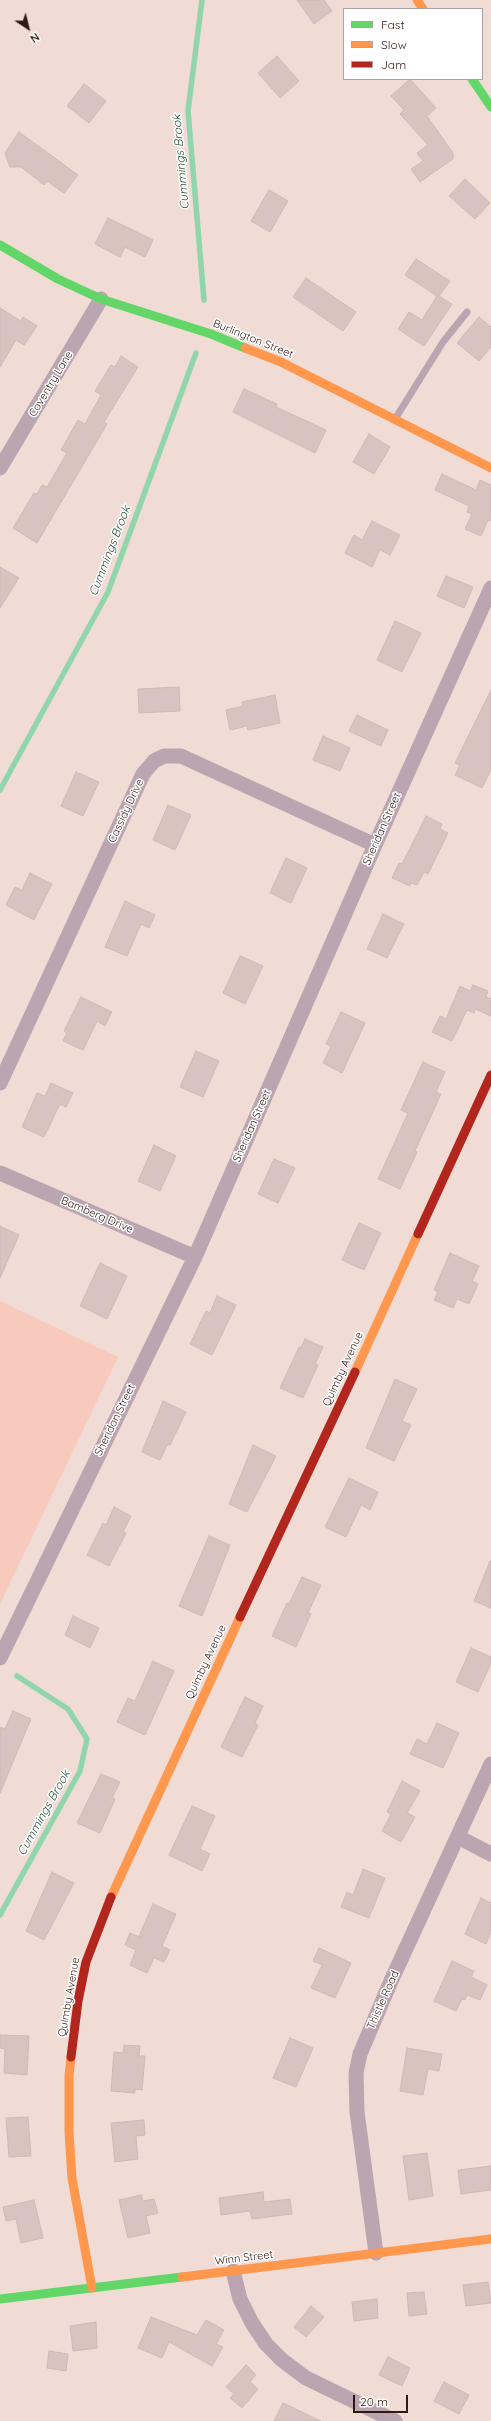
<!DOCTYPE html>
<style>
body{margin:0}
#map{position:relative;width:491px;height:2421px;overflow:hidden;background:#f0dbd5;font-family:Quicksand,sans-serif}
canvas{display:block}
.legend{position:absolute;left:343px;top:8px;width:140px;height:72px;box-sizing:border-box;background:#fff;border:1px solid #aca3a0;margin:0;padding:5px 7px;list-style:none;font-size:12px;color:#2f1811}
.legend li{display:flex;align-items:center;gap:8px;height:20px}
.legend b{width:20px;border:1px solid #aca3a0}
.north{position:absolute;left:8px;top:8px;width:40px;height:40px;-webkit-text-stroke:3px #fff;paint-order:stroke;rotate:145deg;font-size:11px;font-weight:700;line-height:16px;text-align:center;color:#2f1811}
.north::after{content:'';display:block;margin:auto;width:14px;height:18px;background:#2f1811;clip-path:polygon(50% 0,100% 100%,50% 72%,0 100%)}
.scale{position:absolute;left:353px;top:2395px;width:55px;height:18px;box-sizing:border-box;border:2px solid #2f1811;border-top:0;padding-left:5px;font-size:12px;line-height:14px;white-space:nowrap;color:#2f1811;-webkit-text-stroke:3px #fff;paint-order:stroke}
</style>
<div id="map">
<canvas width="491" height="2421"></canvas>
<ul class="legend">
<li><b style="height:5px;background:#63d668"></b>Fast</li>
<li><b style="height:5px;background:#ff974d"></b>Slow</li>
<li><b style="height:5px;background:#b3261e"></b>Jam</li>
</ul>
<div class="north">N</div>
<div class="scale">20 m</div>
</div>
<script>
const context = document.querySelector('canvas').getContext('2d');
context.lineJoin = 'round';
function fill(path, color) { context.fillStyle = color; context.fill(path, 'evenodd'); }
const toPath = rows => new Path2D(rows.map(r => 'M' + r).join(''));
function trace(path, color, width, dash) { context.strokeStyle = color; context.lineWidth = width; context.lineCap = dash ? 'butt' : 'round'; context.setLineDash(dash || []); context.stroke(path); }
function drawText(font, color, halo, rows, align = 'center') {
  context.font = font + ' Quicksand,sans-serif'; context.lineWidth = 3; context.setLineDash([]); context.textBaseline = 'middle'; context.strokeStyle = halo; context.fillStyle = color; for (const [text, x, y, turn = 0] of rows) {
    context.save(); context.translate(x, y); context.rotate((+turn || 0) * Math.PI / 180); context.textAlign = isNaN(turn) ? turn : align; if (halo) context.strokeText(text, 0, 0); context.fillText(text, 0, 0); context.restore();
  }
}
fill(toPath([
 [0,1301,118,1357,0,1604]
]), '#f8cabd');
trace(toPath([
 [202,0,188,111,204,300],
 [0,790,108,592,196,353],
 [0,1915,80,1771,87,1739,68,1709,17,1676]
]), '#91d6ab', 5.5);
const building = toPath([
 [297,0,324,0,332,11,314,24,297,0],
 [277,56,299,81,280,98,258,73,277,56],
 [410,79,436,108,427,116,453,153,453,159,420,182,411,169,423,161,417,153,428,145,400,114,404,110,391,96,410,79],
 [84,84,106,101,89,123,67,106,84,84],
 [19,132,78,175,64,193,47,181,44,185,21,167,10,167,5,153,19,132],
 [465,179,490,203,475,219,449,196,465,179],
 [269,190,288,201,270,232,251,221,269,190],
 [108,218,153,240,145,257,125,247,120,257,95,244,108,218],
 [416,259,450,281,439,296,452,304,424,346,398,329,409,312,422,320,437,296,405,275,416,259],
 [306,278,356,312,343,331,293,297,306,278],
 [0,308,21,321,23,317,37,326,24,345,16,340,0,367,0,308],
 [479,317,491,327,491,347,479,361,457,343,479,317],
 [121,356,138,367,104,422,107,424,37,543,13,528,34,493,37,494,42,485,47,487,67,453,61,450,78,420,85,424,101,395,95,391,111,365,115,367,121,356],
 [244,389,277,404,276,407,326,430,315,453,233,412,244,389],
 [369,434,390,447,374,474,353,462,369,434],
 [442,474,476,490,480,480,491,485,491,521,488,520,481,536,465,529,472,514,467,512,469,506,435,490,442,474],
 [372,521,400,535,390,555,380,550,372,567,345,553,354,535,362,540,372,521],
 [0,567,19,578,0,608,0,567],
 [446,576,473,587,464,608,437,596,446,576],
 [395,621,421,633,402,672,377,660,395,621],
 [179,687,180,711,139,713,138,689,179,687],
 [491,690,491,770,482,788,455,775,460,765,455,763,491,690],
 [275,695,280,723,248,730,247,726,230,730,226,710,243,706,242,702,275,695],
 [357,715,388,730,381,746,349,731,357,715],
 [323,736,350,748,340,771,313,760,323,736],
 [76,772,99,782,83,816,61,806,76,772],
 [168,805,191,815,175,850,153,840,168,805],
 [426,816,442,824,440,829,448,833,428,874,424,872,417,885,411,883,410,886,392,878,399,863,402,864,426,816],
 [286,858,307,868,291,903,270,893,286,858],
 [30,873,52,884,34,920,6,905,15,887,22,890,30,873],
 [125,901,155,915,149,928,141,924,127,956,105,947,125,901],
 [383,914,404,924,387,958,367,949,383,914],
 [240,956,263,966,245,1004,223,993,240,956],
 [473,985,488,991,486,997,491,999,491,1016,475,1009,474,1013,467,1010,452,1041,432,1032,440,1016,446,1019,460,986,470,991,473,985],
 [81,997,112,1012,105,1026,97,1021,83,1050,63,1041,67,1033,64,1031,81,997],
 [341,1012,365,1023,342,1073,323,1063,331,1046,326,1044,341,1012],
 [196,1051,219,1061,203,1097,180,1087,196,1051],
 [423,1062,445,1072,436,1092,441,1094,415,1151,417,1152,400,1189,378,1179,408,1113,401,1110,423,1062],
 [51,1083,73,1093,66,1107,60,1104,44,1137,22,1127,37,1093,45,1096,51,1083],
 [154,1145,176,1156,160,1191,138,1181,154,1145],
 [274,1159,295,1168,278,1203,258,1194,274,1159],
 [359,1223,381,1233,364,1270,342,1260,359,1223],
 [0,1226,19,1235,0,1278,0,1226],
 [450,1253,479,1266,472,1281,478,1284,469,1304,457,1299,453,1308,434,1300,438,1292,434,1290,450,1253],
 [100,1263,127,1276,107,1319,80,1306,100,1263],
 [217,1296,236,1305,212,1355,190,1344,206,1311,210,1313,217,1296],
 [305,1339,323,1347,315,1364,318,1365,303,1398,280,1388,299,1347,301,1348,305,1339],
 [395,1379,417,1389,402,1421,411,1425,394,1461,366,1448,395,1379],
 [163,1401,186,1412,170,1445,168,1444,160,1460,142,1452,163,1401],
 [253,1445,276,1456,247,1512,229,1504,253,1445],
 [349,1478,378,1492,370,1510,361,1505,346,1537,325,1527,349,1478],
 [114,1507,131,1516,123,1532,126,1533,109,1566,87,1555,103,1523,106,1525,114,1507],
 [209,1536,230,1545,202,1616,179,1606,209,1536],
 [490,1561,491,1561,491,1608,474,1601,490,1561],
 [302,1577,321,1585,308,1613,311,1614,296,1647,272,1636,287,1603,289,1604,302,1577],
 [73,1616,99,1628,90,1648,65,1635,73,1616],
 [471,1648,491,1657,491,1663,478,1692,456,1682,471,1648],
 [153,1661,174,1671,145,1735,117,1722,128,1698,135,1701,153,1661],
 [245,1697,263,1706,255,1723,258,1725,242,1757,221,1747,245,1697],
 [13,1711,31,1719,0,1793,0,1727,5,1729,13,1711],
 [437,1723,459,1733,443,1768,410,1754,417,1739,427,1744,437,1723],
 [101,1774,120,1782,112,1798,115,1799,100,1833,77,1823,101,1774],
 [402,1781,420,1791,407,1813,415,1817,401,1842,382,1831,391,1814,387,1812,402,1781],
 [192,1806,215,1816,200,1849,210,1854,202,1871,169,1855,192,1806],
 [363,1869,385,1878,369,1918,341,1907,347,1892,353,1895,363,1869],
 [52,1872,74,1883,44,1940,26,1931,52,1872],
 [481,1898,491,1903,491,1932,486,1944,465,1934,481,1898],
 [153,1904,176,1914,162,1946,170,1950,164,1962,154,1958,147,1973,130,1965,136,1950,125,1945,130,1933,142,1938,139,1936,153,1904],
 [319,1948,351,1963,335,1998,311,1988,322,1965,313,1961,319,1948],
 [452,1961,474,1971,471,1977,487,1985,480,2000,467,1995,465,2000,462,1999,456,2011,434,2001,452,1961],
 [0,2035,29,2036,27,2075,4,2073,5,2049,0,2048,0,2035],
 [290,2038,313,2048,296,2087,273,2078,290,2038],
 [124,2045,140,2046,139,2056,145,2056,142,2090,135,2089,135,2093,111,2091,114,2052,123,2053,124,2045],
 [407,2048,442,2054,439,2071,428,2069,423,2095,400,2091,407,2048],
 [28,2117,31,2156,9,2157,6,2118,28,2117],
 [144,2120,145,2135,136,2136,138,2159,115,2162,111,2123,144,2120],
 [427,2153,433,2196,409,2200,403,2156,427,2153],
 [491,2166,491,2190,461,2194,458,2170,491,2166],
 [263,2192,264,2202,290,2199,292,2214,252,2219,250,2211,221,2215,219,2198,263,2192],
 [141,2195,143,2201,154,2199,158,2213,146,2216,150,2233,128,2238,119,2200,141,2195],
 [34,2200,43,2238,21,2243,16,2219,6,2221,3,2207,34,2200],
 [488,2282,491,2303,466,2306,463,2285,488,2282],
 [424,2292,427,2314,409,2316,407,2293,424,2292],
 [377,2299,378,2318,354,2321,352,2302,377,2299],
 [311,2306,324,2317,306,2337,294,2327,311,2306],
 [151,2317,197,2335,206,2320,224,2330,216,2344,223,2347,212,2366,169,2342,162,2358,138,2348,151,2317],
 [96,2322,97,2348,73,2351,70,2326,96,2322],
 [49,2351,68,2354,66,2371,47,2368,49,2351],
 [388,2357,410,2368,402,2386,379,2375,388,2357],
 [246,2365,256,2375,250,2382,258,2389,242,2408,230,2398,234,2394,226,2387,246,2365],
 [444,2382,469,2395,459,2414,434,2401,444,2382],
 [283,2403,321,2421,274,2421,283,2403]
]);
fill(building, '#d9c2bf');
trace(building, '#cfb9b7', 1);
trace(toPath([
 [395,419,443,342,467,312]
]), '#baa5b0', 7);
trace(toPath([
 [0,468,101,299],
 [0,1083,143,774,154,761,164,756,181,756,375,845],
 [0,1173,195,1257],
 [0,1658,195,1257,375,845,491,588],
 [458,1837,491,1854],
 [376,2253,357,2112,356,2073,360,2054,391,1981,491,1764],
 [233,2271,240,2299,252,2323,266,2344,282,2360,306,2378,395,2421]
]), '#baa5b0', 15);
trace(toPath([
 [472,79,491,107],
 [0,245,58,279,101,299,211,334,245,348],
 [0,2299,182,2277]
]), '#63d668', 9);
trace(toPath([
 [417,0,423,9],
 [245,348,281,362,491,468],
 [355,1372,418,1234],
 [111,1897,240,1617],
 [71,2057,69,2076,69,2132,72,2178,92,2288],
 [182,2277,491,2239]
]), '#ff974d', 9);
trace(toPath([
 [418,1234,491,1075],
 [240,1617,355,1372],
 [71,2057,78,2001,86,1962,111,1897]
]), '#b3261e', 9);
drawText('11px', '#2f1811', '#fff', [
 ["Burlington Street",253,339,22],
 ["Coventry Lane",51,384,-59],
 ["Cassidy Drive",126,811,-65],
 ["Sheridan Street",382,829,-66],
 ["Sheridan Street",252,1126,-66],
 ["Bamberg Drive",97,1215,23],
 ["Quimby Avenue",343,1369,-65],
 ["Sheridan Street",115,1420,-64],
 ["Quimby Avenue",206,1662,-65],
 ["Quimby Avenue",69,1997,-80],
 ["Thistle Road",383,2000,-66],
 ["Winn Street",244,2258,-7]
]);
drawText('italic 12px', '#245138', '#fff', [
 ["Cummings Brook",181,162,-95],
 ["Cummings Brook",110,551,-69],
 ["Cummings Brook",44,1813,-61]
]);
</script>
